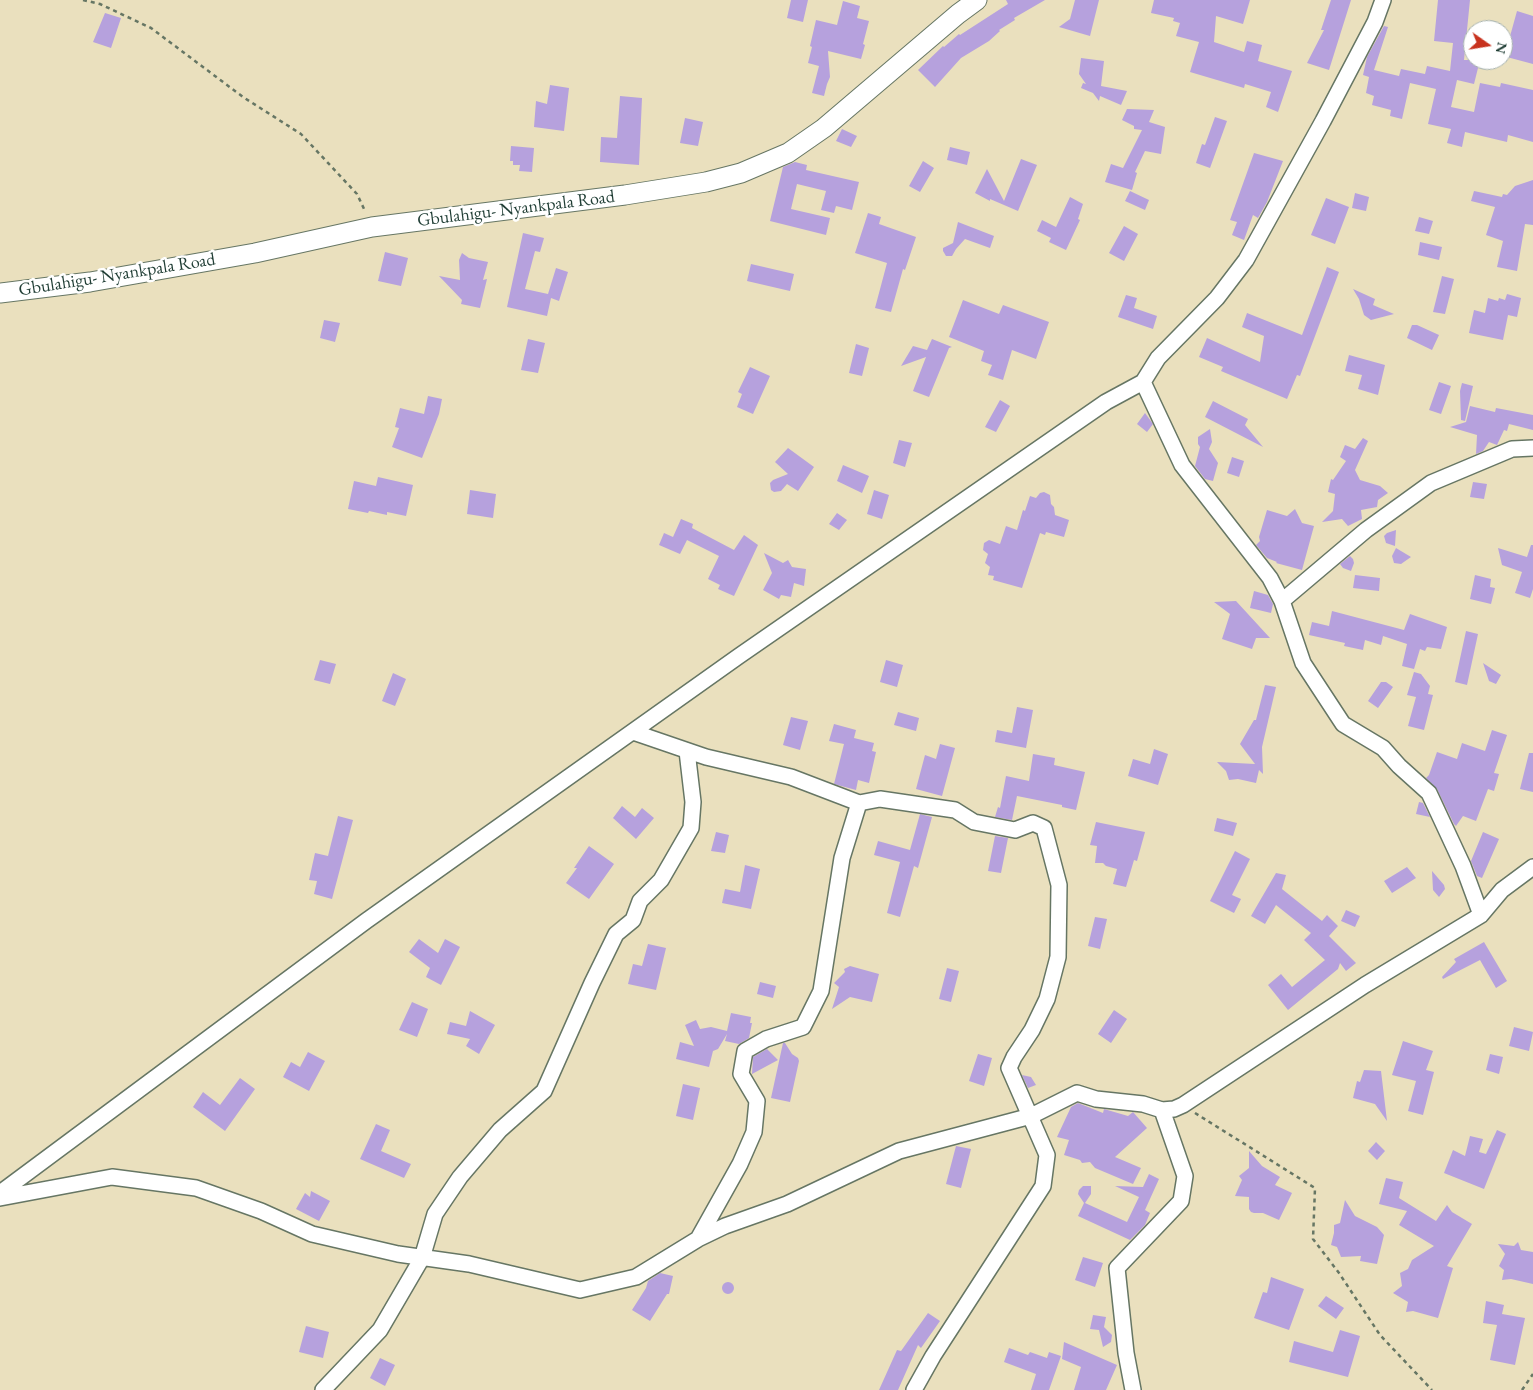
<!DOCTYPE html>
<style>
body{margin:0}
#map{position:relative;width:1533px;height:1390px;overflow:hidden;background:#eae0be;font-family:"EB Garamond",serif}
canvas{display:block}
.north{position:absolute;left:1463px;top:20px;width:50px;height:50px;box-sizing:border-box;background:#fff;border:1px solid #a5b1ae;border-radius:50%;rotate:103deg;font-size:14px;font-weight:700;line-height:20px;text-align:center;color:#1f3d34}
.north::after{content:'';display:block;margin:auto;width:18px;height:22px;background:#c8321e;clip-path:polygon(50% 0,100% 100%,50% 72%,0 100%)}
</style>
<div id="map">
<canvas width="1533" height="1390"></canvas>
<div class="north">N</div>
</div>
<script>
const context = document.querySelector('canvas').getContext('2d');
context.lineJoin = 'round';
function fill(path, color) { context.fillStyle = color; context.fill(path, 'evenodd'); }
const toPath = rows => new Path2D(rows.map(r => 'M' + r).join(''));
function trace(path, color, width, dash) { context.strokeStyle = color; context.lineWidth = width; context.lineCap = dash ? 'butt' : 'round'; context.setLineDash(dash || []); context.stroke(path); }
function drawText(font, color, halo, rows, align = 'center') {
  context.font = font + ' "EB Garamond",serif'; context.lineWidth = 5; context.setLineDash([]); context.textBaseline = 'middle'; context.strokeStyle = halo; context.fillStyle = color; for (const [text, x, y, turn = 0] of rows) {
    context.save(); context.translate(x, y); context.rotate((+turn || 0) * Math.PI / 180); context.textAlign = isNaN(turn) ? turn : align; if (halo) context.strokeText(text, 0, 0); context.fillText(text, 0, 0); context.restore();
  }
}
fill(toPath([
 [791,0,808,0,803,22,787,18],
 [1006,0,1045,0,1014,18,1015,20,999,30,1000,31,989,41,961,58,935,87,918,70,943,46,944,47,959,34,960,35,1008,4],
 [1075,0,1099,0,1090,36,1059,27,1070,19],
 [1154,0,1250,0,1243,24,1216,16,1214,42,1244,52,1247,41,1262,45,1258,61,1292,71,1278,112,1266,107,1271,92,1245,84,1244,88,1190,72,1199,42,1176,36,1180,23,1173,21,1174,18,1151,13],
 [1331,0,1351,0,1329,70,1307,63,1324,30,1321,30],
 [1438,0,1470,0,1464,60,1480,60,1474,84,1457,80,1451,107,1474,112,1480,83,1500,87,1501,83,1533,90,1533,142,1508,135,1507,142,1465,132,1462,147,1447,143,1451,129,1428,124,1436,89,1410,83,1402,119,1390,116,1391,110,1372,105,1374,96,1366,93,1369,77,1363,75,1367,57,1384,26,1388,27,1374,70,1399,76,1401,69,1425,74,1427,66,1450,71,1453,43,1434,41],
 [843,1,860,6,857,18,869,21,863,44,865,45,861,59,828,51,830,77,827,84,824,96,812,93,819,66,808,63,812,47,810,46,816,20,837,25],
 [1517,11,1533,16,1533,64,1503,56,1503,38,1509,40],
 [105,13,121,18,111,48,93,42],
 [1081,58,1104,61,1101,86,1127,91,1121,105,1100,96,1099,101,1093,93,1081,88,1083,83,1086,84,1079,74],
 [550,85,569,88,564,131,534,127,536,101,547,104],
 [620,96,642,98,639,165,600,162,601,137,617,138],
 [1127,109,1154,110,1149,122,1165,127,1161,154,1145,151,1135,172,1137,173,1132,190,1105,182,1111,164,1123,168,1142,130,1134,129,1134,126,1122,120],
 [1215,117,1227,121,1210,168,1196,163,1202,144,1205,145],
 [685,118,703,122,698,146,680,143],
 [842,129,857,136,851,147,836,141],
 [511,146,534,148,532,172,519,171,520,165,513,165,513,161,510,161],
 [950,147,970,152,967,165,947,160],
 [1254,153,1283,161,1267,202,1258,218,1253,215,1244,240,1232,235,1237,222,1230,220],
 [1021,159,1037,165,1018,211,990,199,990,201,975,193,987,169,1004,201],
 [923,161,934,168,920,192,909,186],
 [795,162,807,165,806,170,859,182,852,210,836,206,834,213,821,210,826,191,797,184,791,209,830,218,826,235,770,221,783,167],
 [1533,180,1533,225,1525,224,1517,271,1497,267,1503,241,1486,235,1495,207,1471,201,1474,191,1502,197,1503,194,1507,195,1515,186],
 [1130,191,1149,200,1145,210,1125,201],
 [1355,193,1369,197,1366,211,1352,208],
 [1070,197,1083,204,1078,219,1080,220,1066,250,1049,242,1051,238,1037,231,1042,220,1056,227],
 [1326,198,1349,207,1335,244,1311,235],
 [868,213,881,217,879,224,916,237,905,270,903,269,891,312,875,308,887,263,855,253],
 [1419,217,1433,221,1429,234,1415,231],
 [958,222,994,236,990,248,965,239,956,249,952,256,946,256,943,251,943,248,953,243],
 [1124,226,1138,234,1124,261,1109,253],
 [523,233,544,238,540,252,535,251,525,289,548,294,556,268,568,272,559,301,551,298,547,316,507,307],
 [1420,242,1442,247,1439,260,1418,255],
 [385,252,408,258,401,286,378,281],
 [462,253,469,258,488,262,483,280,487,279,480,308,461,304,462,300,439,276,460,280,459,260],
 [751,264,794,274,790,291,747,281],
 [1327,267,1339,272,1300,376,1297,375,1287,399,1221,371,1223,367,1199,357,1207,338,1260,362,1264,336,1242,327,1247,313,1302,335],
 [1442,276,1454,279,1445,314,1433,312],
 [1353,289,1375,299,1373,305,1394,314,1371,320,1364,315,1359,299],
 [1507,294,1521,298,1517,317,1508,315,1503,340,1469,333,1474,310,1485,313,1488,298,1498,301,1499,298,1505,300],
 [1126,295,1137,298,1134,308,1157,316,1153,329,1118,317],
 [963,300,999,314,1003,305,1049,322,1036,359,1012,350,1003,380,988,375,992,365,981,361,984,351,949,337],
 [324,320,340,323,335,342,320,338],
 [1412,325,1417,325,1439,335,1432,350,1407,338],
 [528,339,545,343,538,373,521,370],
 [932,339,952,347,949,348,929,397,913,391,926,357,901,366,913,346,927,350],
 [856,344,869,348,862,376,849,373],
 [1349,355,1385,365,1378,395,1358,389,1362,375,1345,371],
 [750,367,770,376,753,414,737,407,742,394,738,392],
 [1439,382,1451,386,1441,414,1429,410],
 [1462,383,1473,386,1465,421,1461,420,1460,391],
 [428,396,442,399,439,414,422,458,392,447,399,428,395,427,400,408,424,414],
 [1000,400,1010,406,996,432,985,427],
 [1213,401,1248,419,1245,425,1263,447,1205,417],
 [1470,406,1495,412,1496,408,1533,415,1533,430,1509,424,1507,431,1504,430,1497,445,1489,442,1483,451,1476,454,1477,435,1450,427,1466,422],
 [1145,413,1153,424,1147,432,1137,424],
 [1210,429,1212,442,1209,449,1218,463,1213,481,1205,479,1195,466,1200,447,1198,444,1198,437],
 [1363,438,1368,441,1355,470,1360,480,1380,486,1388,493,1378,500,1377,507,1361,510,1362,519,1348,526,1342,519,1322,522,1333,511,1335,494,1328,492,1331,479,1333,480,1346,461,1340,457,1345,445,1355,449],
 [899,440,912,443,905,467,893,463],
 [788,448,814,467,798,491,787,484,781,491,774,492,771,490,770,483,773,480,788,474,775,462],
 [1232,457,1244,461,1239,477,1227,473],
 [843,465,869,476,862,493,837,481],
 [378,477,413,485,406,516,387,512,387,515,369,511,368,513,348,509,354,481,376,486],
 [1473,482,1487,484,1484,499,1470,497],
 [470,490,496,494,493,518,467,514],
 [874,490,889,495,882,519,867,514],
 [1044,492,1050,495,1051,504,1054,507,1055,515,1069,520,1064,537,1046,532,1045,535,1040,533,1022,588,993,580,994,576,988,575,990,567,985,563,988,554,983,550,984,543,989,540,1000,544,1006,526,1017,530,1023,510,1025,511,1030,496,1036,498,1040,493],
 [1295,509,1302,523,1314,526,1302,570,1276,563,1277,562,1267,558,1256,545,1260,541,1259,537,1267,510,1287,516],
 [837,513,847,520,839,530,829,524],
 [681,519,693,524,692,528,734,550,744,535,758,545,734,596,718,589,720,585,708,579,719,556,687,540,680,554,659,545,664,533,673,537],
 [1396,530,1395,546,1386,543,1384,536,1387,533],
 [1531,545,1533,545,1533,589,1530,598,1515,593,1522,572,1502,565,1498,548,1527,557],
 [1396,548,1411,557,1401,564,1394,563,1392,556],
 [764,553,783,563,788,560,792,567,806,569,804,586,794,583,791,597,781,595,779,599,763,590,772,573],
 [1350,556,1353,559,1354,563,1351,571,1343,568,1340,564],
 [1355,575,1380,578,1379,591,1353,588],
 [1475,575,1491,579,1490,587,1495,588,1491,604,1470,599],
 [1254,591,1268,595,1273,604,1271,613,1250,608],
 [1236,601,1270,638,1256,638,1252,649,1222,639,1230,614,1214,602],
 [1332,611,1404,630,1410,614,1447,627,1441,649,1427,647,1425,651,1420,649,1414,669,1402,666,1407,644,1383,636,1381,645,1365,640,1363,650,1344,646,1345,643,1309,635,1312,622,1329,626],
 [1466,631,1478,634,1467,685,1455,682],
 [320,660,336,664,330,684,314,680],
 [886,660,903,665,897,687,880,682],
 [1483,663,1501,675,1496,684,1489,681],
 [1414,672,1421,674,1430,686,1428,694,1433,695,1424,730,1408,726,1416,697,1407,695],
 [393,673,406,679,395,706,382,701],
 [1381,682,1386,682,1393,687,1378,708,1368,701],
 [1265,685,1276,687,1262,747,1263,774,1259,770,1256,783,1238,779,1229,780,1226,771,1217,762,1255,764,1240,744,1254,720,1256,720],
 [1017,707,1033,710,1026,748,995,742,997,730,1012,733],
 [898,712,919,718,916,731,894,725],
 [791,717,808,721,800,750,783,745],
 [834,724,856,730,854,738,874,743,872,751,876,752,869,783,858,780,856,790,834,784,844,744,829,741],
 [1492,730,1507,735,1494,773,1499,774,1494,791,1488,789,1476,821,1463,816,1456,826,1454,824,1437,789,1426,778,1429,775,1437,752,1457,759,1462,743,1485,751],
 [940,744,955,748,942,796,916,789,925,755,936,759],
 [1154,749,1168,754,1158,785,1128,776,1133,759,1150,764],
 [1529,753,1533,753,1533,792,1520,789],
 [1033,754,1055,758,1054,765,1085,772,1076,810,1062,807,1062,805,1017,796,1012,820,995,817,998,807,1000,808,1006,776,1029,781],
 [1419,802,1423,803,1430,817,1416,814],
 [622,806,635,817,642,808,654,818,636,839,613,818],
 [920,814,932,817,918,868,914,866,900,917,887,913,900,862,874,855,878,841,910,850],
 [338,816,353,820,332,899,314,894,317,881,309,880,315,853,328,856],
 [1217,818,1237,823,1233,836,1214,831],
 [1096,822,1145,832,1137,861,1134,860,1126,887,1113,884,1117,869,1106,866,1103,863,1095,863,1097,846,1090,845],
 [716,832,729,835,725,853,711,851],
 [1483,832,1499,839,1482,878,1477,876,1471,861],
 [995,836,1008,838,1001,873,988,871],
 [589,846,614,864,589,899,566,883,577,868,574,868],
 [1235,851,1250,859,1232,895,1241,899,1234,913,1210,901],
 [745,865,760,869,751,909,722,903,725,889,740,892],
 [1407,867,1416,878,1392,893,1384,881],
 [1432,871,1444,885,1445,889,1439,897,1433,890],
 [1276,873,1286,875,1282,889,1322,921,1327,915,1338,926,1329,936,1356,963,1346,971,1340,963,1338,969,1288,1010,1268,985,1281,974,1292,987,1325,960,1304,940,1311,933,1276,905,1265,924,1251,916],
 [1346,910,1360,916,1355,927,1341,921],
 [1095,917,1107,919,1100,949,1088,946],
 [419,939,438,953,445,939,460,947,441,985,426,977,430,968,409,952],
 [1484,942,1507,981,1496,988,1480,960,1443,979,1442,977,1456,962,1454,959],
 [648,944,666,948,656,990,628,984,633,964,642,966],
 [850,966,879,974,872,1002,850,997,832,1009,839,987,834,983,845,972,844,969],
 [947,968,959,971,951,1002,939,999],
 [760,982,776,986,773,998,757,994],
 [412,1002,428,1009,417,1037,399,1030],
 [1114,1010,1127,1019,1111,1043,1098,1034],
 [470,1011,495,1025,479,1054,466,1046,470,1039,447,1034,450,1022,466,1026],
 [731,1013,751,1017,750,1023,752,1023,749,1038,739,1044,725,1041,727,1034,718,1049,713,1051,709,1067,676,1059,680,1042,694,1046,685,1025,696,1020,700,1029,711,1027,727,1031],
 [1514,1027,1533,1032,1529,1051,1509,1046],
 [1403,1041,1433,1051,1426,1070,1434,1072,1423,1115,1408,1111,1416,1081,1392,1075],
 [783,1043,785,1043,792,1054,798,1058,799,1061,790,1102,771,1098],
 [767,1049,778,1060,752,1074,753,1057],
 [308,1052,325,1061,309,1091,283,1077,291,1062,300,1067],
 [978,1054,992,1058,984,1086,969,1081],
 [1490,1054,1503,1057,1499,1074,1486,1070],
 [1364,1070,1381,1071,1387,1121,1375,1104,1353,1098,1357,1081,1360,1082],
 [1022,1075,1031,1077,1036,1085,1028,1088],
 [240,1078,255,1089,225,1131,193,1107,203,1092,220,1105],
 [683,1084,700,1088,693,1120,676,1116],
 [1078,1103,1103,1113,1104,1109,1128,1116,1133,1112,1147,1128,1115,1157,1141,1168,1133,1184,1095,1168,1090,1162,1082,1163,1080,1160,1064,1155,1069,1140,1057,1137,1071,1107],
 [376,1124,390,1130,381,1151,411,1164,404,1178,360,1159],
 [1497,1130,1506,1134,1484,1189,1444,1173,1453,1150,1465,1156,1470,1136,1483,1139,1479,1152,1486,1154],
 [1376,1142,1385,1151,1377,1160,1368,1151],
 [956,1146,971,1149,961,1188,946,1184],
 [1249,1151,1262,1166,1280,1177,1275,1185,1292,1193,1279,1220,1263,1213,1254,1213,1251,1212,1249,1209,1249,1197,1235,1196,1242,1180,1239,1176,1249,1168],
 [1149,1174,1159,1179,1145,1210,1150,1213,1145,1225,1130,1240,1078,1216,1084,1203,1078,1194,1079,1190,1083,1186,1091,1186,1091,1194,1085,1203,1127,1222,1139,1197,1115,1186,1143,1187],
 [1386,1178,1403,1182,1399,1198,1436,1221,1447,1205,1452,1212,1472,1224,1447,1266,1453,1268,1438,1318,1413,1311,1406,1312,1408,1302,1393,1293,1402,1286,1400,1273,1408,1269,1412,1260,1434,1246,1399,1225,1407,1211,1379,1204],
 [311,1191,330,1201,319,1221,296,1209,305,1193,310,1197],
 [1345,1200,1355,1216,1377,1227,1384,1235,1377,1264,1360,1261,1361,1256,1341,1257,1337,1247,1331,1245,1334,1233,1334,1225,1340,1223],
 [1518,1242,1521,1250,1533,1252,1533,1284,1511,1279,1502,1280,1504,1270,1499,1266,1505,1254,1498,1244,1514,1246],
 [1083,1257,1103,1263,1095,1287,1075,1280],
 [660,1273,673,1276,669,1294,667,1294,650,1321,632,1310,646,1288,648,1281],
 [1271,1277,1304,1289,1289,1330,1254,1318,1263,1292,1267,1293],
 '722 1288a6 6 0 1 1 12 0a6 6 0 1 1-12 0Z',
 [1326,1296,1344,1308,1336,1319,1318,1306],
 [1486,1301,1504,1305,1502,1314,1525,1318,1515,1365,1490,1360,1497,1325,1483,1323],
 [928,1313,940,1321,921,1348,918,1345,898,1390,879,1390,897,1350,901,1351],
 [1093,1315,1106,1317,1104,1327,1112,1335,1111,1342,1103,1347,1099,1330,1090,1329],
 [306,1326,329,1332,323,1358,299,1352],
 [1340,1330,1360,1336,1348,1377,1289,1362,1294,1341,1333,1352],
 [1064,1342,1117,1365,1106,1390,1074,1390,1081,1367,1062,1359],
 [1009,1348,1028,1355,1030,1352,1047,1358,1049,1352,1061,1356,1049,1390,1031,1390,1036,1374,1004,1362],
 [380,1358,395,1365,385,1386,370,1378]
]), '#b6a1dd');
const minor = toPath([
 [1143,382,1182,465,1270,578,1282,601,1303,663,1343,724,1383,748,1399,766,1429,793,1463,866,1481,915],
 [1282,601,1366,530,1431,483,1512,449,1533,448],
 [633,732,706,757,791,777,859,803],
 [0,1193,366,921,739,656,1106,402,1143,382,1158,358,1217,298,1246,260,1323,121,1375,22,1383,0],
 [0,1198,112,1177,196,1188,261,1211,312,1234,398,1254,469,1264,580,1290,636,1277,698,1239,725,1226,787,1204,899,1151,1031,1116,1077,1093,1096,1099,1143,1104,1162,1110,1174,1109,1183,1105,1365,985,1481,915,1502,890,1533,867],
 [698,1239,740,1164,754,1132,757,1101,741,1074,745,1051,766,1039,803,1027,821,991,842,858,859,803,880,799,955,810,974,822,1015,830,1033,823,1044,828,1059,885,1058,957,1047,999,1032,1030,1014,1057,1009,1068,1047,1155,1043,1186,933,1356,914,1390],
 [323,1390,380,1330,422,1258,435,1214,460,1177,500,1130,544,1091,592,983,616,934,633,920,640,901,661,880,691,828,693,802,687,751],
 [1133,1390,1126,1353,1117,1268,1181,1201,1185,1176,1162,1110]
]);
const tertiary = toPath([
 [0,293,90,282,255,253,372,227,625,195,706,182,741,173,788,153,824,128,958,14,977,0]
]);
trace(minor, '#667664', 18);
trace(tertiary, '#667664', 21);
trace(toPath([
 [83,0,100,4,151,28,243,97,301,134,357,194,365,211],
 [1195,1113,1315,1188,1313,1239,1339,1273,1380,1335,1432,1390],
 [1522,1390,1533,1374]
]), '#667664', 2.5, [4, 4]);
trace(minor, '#fff', 15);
trace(tertiary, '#fff', 19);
drawText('18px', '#1f3d34', '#fff', [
 ["Gbulahigu- Nyankpala Road",516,209,-7],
 ["Gbulahigu- Nyankpala Road",117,275,-9]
]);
</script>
